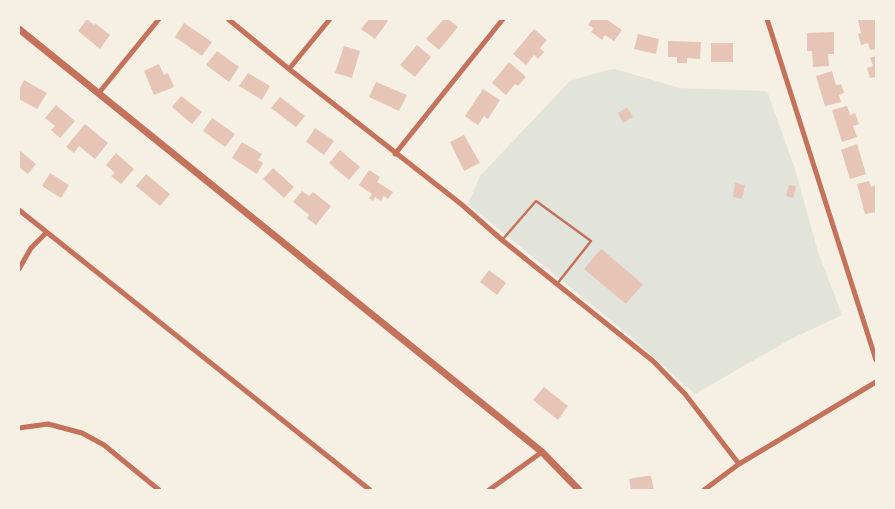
<!DOCTYPE html>
<style>
body{margin:0}
#map{position:relative;width:895px;height:509px;overflow:hidden;background:#f6efe4;font-family:Montserrat,sans-serif}
canvas{display:block}
.frame{position:absolute;inset:0;border:20px solid #f6efe4;pointer-events:none}
</style>
<div id="map">
<canvas width="895" height="509"></canvas>
<div class="frame"></div>
</div>
<script>
const context = document.querySelector('canvas').getContext('2d');
context.lineJoin = 'round';
function fill(path, color) { context.fillStyle = color; context.fill(path, 'evenodd'); }
const toPath = rows => new Path2D(rows.map(r => 'M' + r).join(''));
function trace(path, color, width, dash) { context.strokeStyle = color; context.lineWidth = width; context.lineCap = dash ? 'butt' : 'round'; context.setLineDash(dash || []); context.stroke(path); }
fill(toPath([
 [615,69,680,88,767,91,795,169,818,252,842,315,789,340,695,394,630,336,468,204,480,176,570,81,607,70]
]), '#e2e4dc');
fill(toPath([
 [87,19,94,25,95,23,110,35,100,49,78,31],
 [369,19,385,19,388,21,375,39,361,29],
 [444,19,448,19,458,27,439,50,426,39],
 [592,19,606,19,622,30,614,41,605,35,602,40,591,32,594,28,588,25],
 [862,19,876,19,876,49,870,50,868,43,861,45,858,34,861,33,858,20],
 [184,23,212,42,202,56,175,37],
 [534,29,547,40,540,48,544,52,538,59,534,55,526,65,513,54],
 [834,32,834,54,828,54,829,66,813,67,812,51,807,51,807,33],
 [638,34,659,39,656,54,634,49],
 [668,41,701,42,700,59,687,58,687,63,677,63,677,57,668,57],
 [711,43,733,43,733,62,711,62],
 [417,45,431,57,415,77,400,65],
 [344,46,360,51,352,78,335,73],
 [217,51,239,67,229,82,206,65],
 [876,56,876,77,870,78,867,68,873,66,870,58],
 [509,62,526,77,518,86,515,84,506,95,492,83],
 [159,64,164,75,168,73,174,87,154,95,144,71],
 [832,71,836,85,841,84,844,93,839,95,841,102,825,106,816,76],
 [248,73,270,86,262,100,239,86],
 [24,80,47,93,37,109,19,99,19,90],
 [376,82,407,95,399,111,369,97],
 [483,89,500,100,488,119,484,116,478,125,465,116],
 [181,96,202,112,192,124,172,107],
 [280,97,305,116,296,127,271,108],
 [56,105,75,121,60,138,51,130,55,126,45,118],
 [847,106,850,115,855,113,859,124,853,126,857,137,842,142,832,110],
 [627,107,633,117,623,123,618,113],
 [212,118,235,134,225,147,203,131],
 [85,124,108,143,95,159,79,146,74,153,66,147],
 [315,128,334,141,324,155,306,142],
 [464,135,480,163,464,171,450,142],
 [242,142,262,154,258,160,263,163,257,174,232,158],
 [857,144,866,174,850,179,841,150],
 [19,150,36,164,28,174,19,167],
 [340,150,360,167,349,180,329,163],
 [116,153,134,169,121,184,111,176,115,173,106,165],
 [273,168,294,187,284,198,263,179],
 [369,170,380,177,377,182,393,192,388,199,384,196,381,201,375,197,373,201,369,198,372,194,359,185],
 [50,173,69,185,61,198,42,186],
 [146,174,170,194,160,206,136,186],
 [869,181,871,187,875,185,876,188,876,212,865,214,857,184],
 [735,183,745,185,742,199,733,197],
 [789,185,796,186,793,198,786,196],
 [302,191,309,196,313,192,331,206,316,225,307,218,309,215,293,202],
 [601,249,643,284,626,304,584,269],
 [489,270,506,283,497,295,480,282],
 [544,387,568,406,558,420,533,400],
 [646,476,651,476,654,490,631,490,629,479]
]), '#e6c5b7');
trace(toPath([
 [503,239,536,201,591,241,557,284]
]), '#c5725c', 2.5);
trace(toPath([
 [228,19,289,69,461,204,502,240,653,361,685,394,739,464],
 [767,19,876,360],
 [289,69,330,19],
 [98,94,159,19],
 [395,154,503,19],
 [19,210,370,490],
 [19,269,31,248,46,233],
 [19,428,48,424,82,433,104,445,159,490],
 [489,490,542,452],
 [704,490,739,464,876,382]
]), '#c5725c', 5);
trace(toPath([
 [19,29,542,452,579,490]
]), '#c5725c', 7);
</script>
